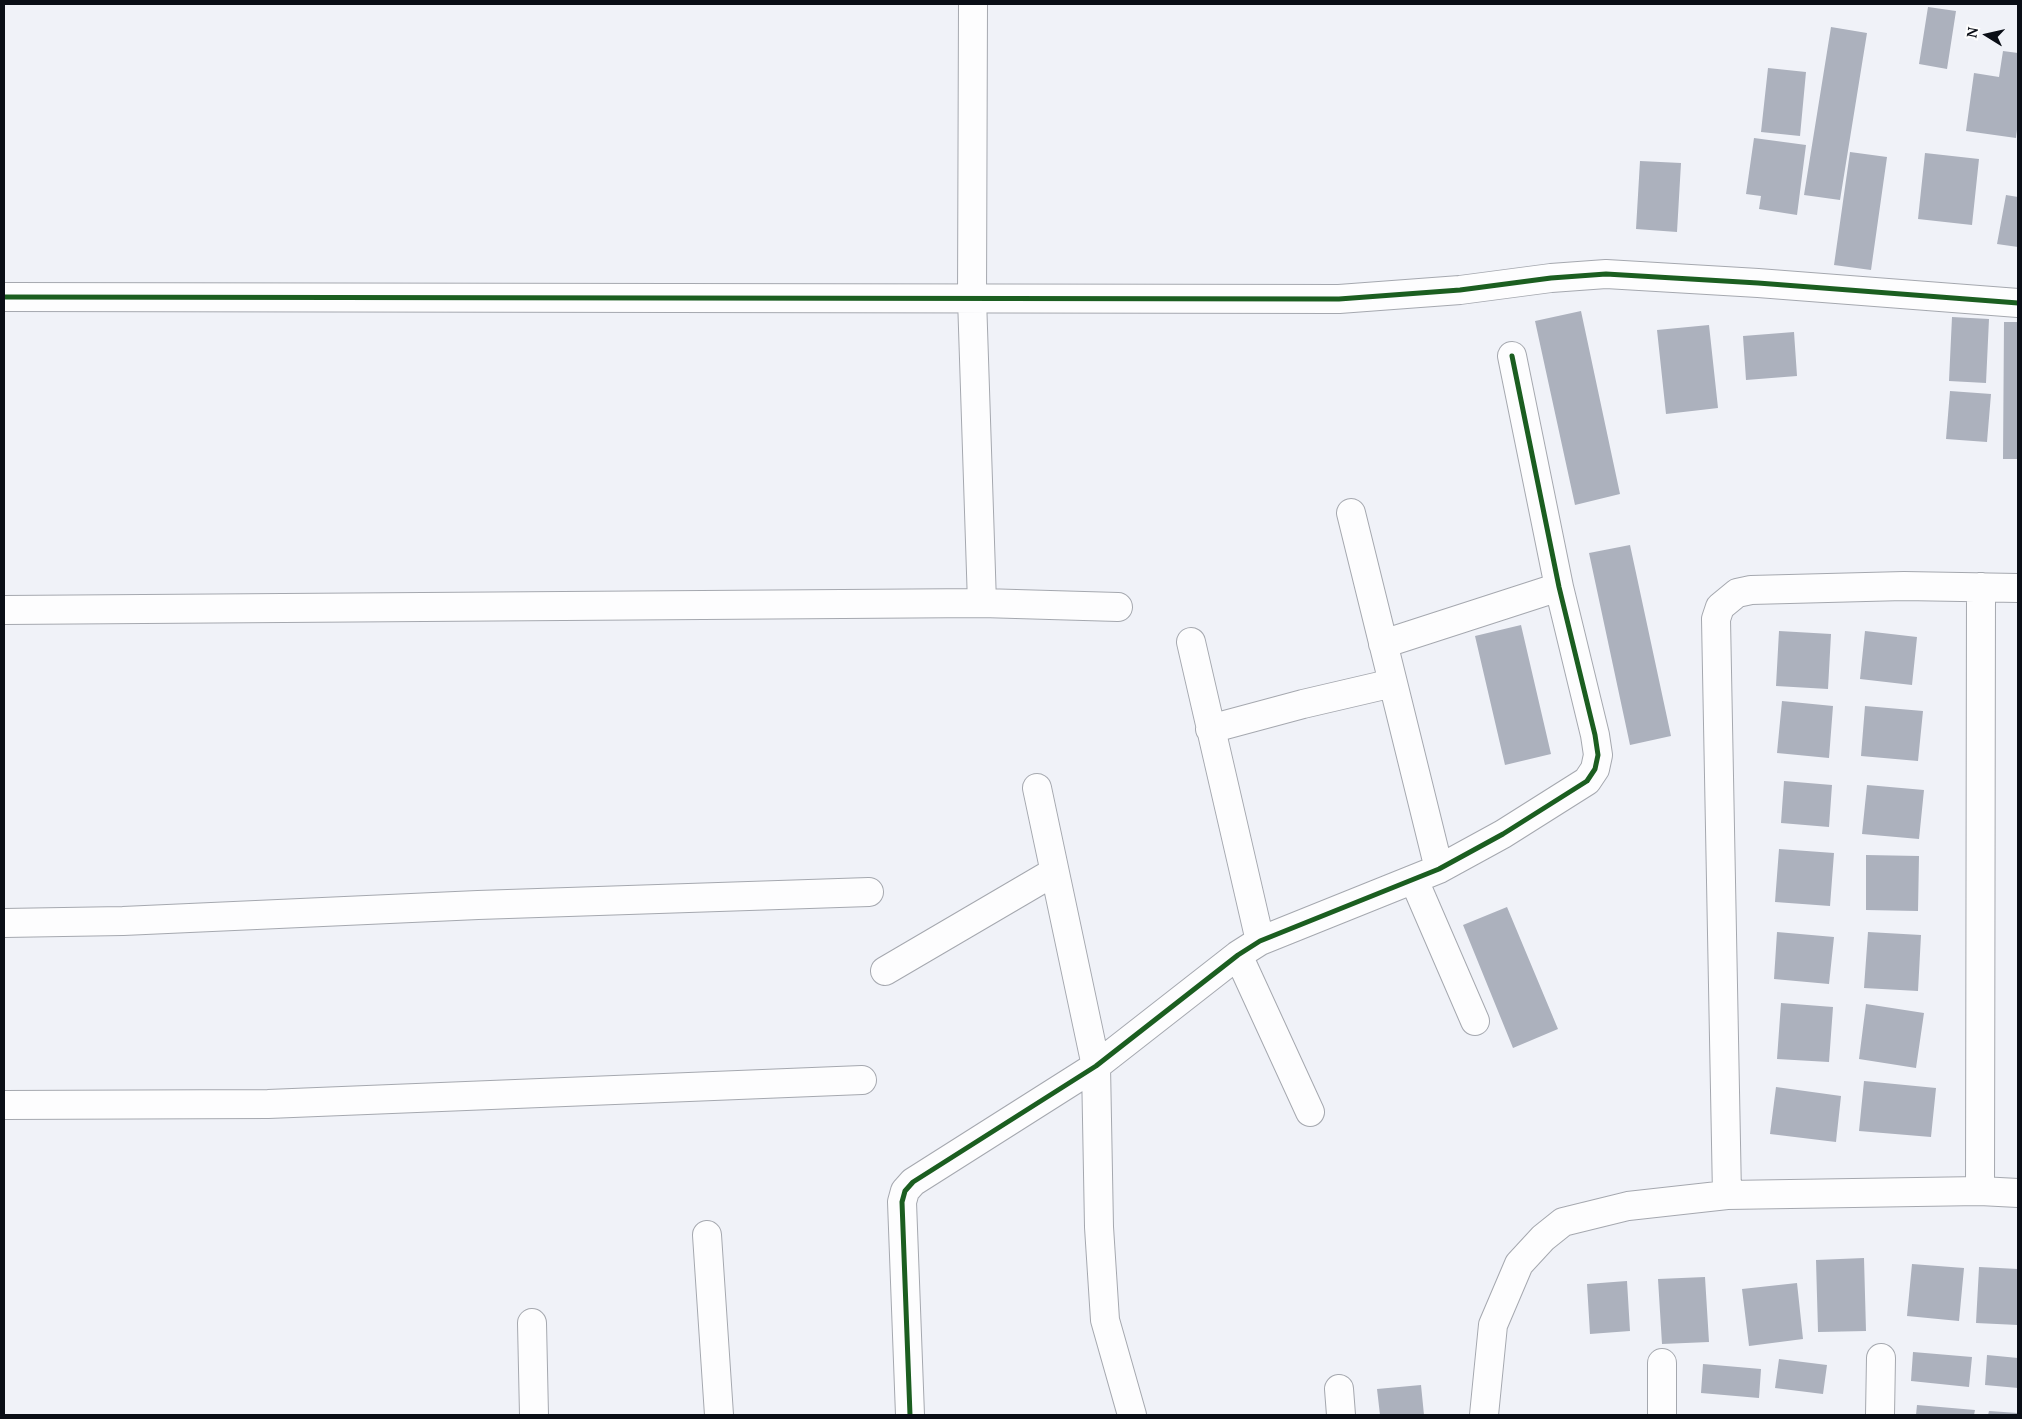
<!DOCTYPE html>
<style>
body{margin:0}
#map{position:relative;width:2022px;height:1419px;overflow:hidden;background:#f0f2f8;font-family:"PT Serif",serif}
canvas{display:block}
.frame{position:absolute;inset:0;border:5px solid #0a0e16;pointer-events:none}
.north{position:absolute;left:1962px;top:10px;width:50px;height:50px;-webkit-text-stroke:4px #fefefe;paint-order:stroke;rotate:280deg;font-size:14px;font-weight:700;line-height:20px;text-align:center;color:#0a0e16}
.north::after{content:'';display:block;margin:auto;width:18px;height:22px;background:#0a0e16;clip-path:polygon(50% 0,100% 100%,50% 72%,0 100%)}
</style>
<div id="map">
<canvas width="2022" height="1419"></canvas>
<div class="frame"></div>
<div class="north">N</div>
</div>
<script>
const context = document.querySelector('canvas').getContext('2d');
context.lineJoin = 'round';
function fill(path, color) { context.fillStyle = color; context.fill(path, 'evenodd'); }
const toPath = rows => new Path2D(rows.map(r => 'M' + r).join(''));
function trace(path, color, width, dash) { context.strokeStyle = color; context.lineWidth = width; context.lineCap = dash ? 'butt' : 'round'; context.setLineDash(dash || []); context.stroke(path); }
fill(toPath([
 [1928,7,1956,11,1947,69,1919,64],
 [1831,27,1867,33,1840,200,1804,195],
 [2003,51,2018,53,2018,121,2016,138,1966,131,1974,73,1999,77],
 [1768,68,1806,72,1800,136,1761,132],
 [1754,138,1806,145,1797,215,1759,209,1761,196,1746,194],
 [1850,152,1887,157,1871,270,1834,265],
 [1925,153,1979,159,1972,225,1918,219],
 [1640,161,1681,163,1677,232,1636,229],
 [2006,195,2018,197,2018,247,1997,244],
 [1581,311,1620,494,1575,505,1535,321],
 [1952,317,1989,319,1986,383,1949,381],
 [2004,322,2018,322,2018,459,2003,459],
 [1709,325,1718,408,1666,414,1657,330],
 [1794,332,1797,376,1746,380,1743,336],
 [1950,391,1991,394,1987,442,1946,439],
 [1630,545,1671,736,1630,745,1589,553],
 [1521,625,1551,754,1505,765,1475,636],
 [1779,631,1831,634,1828,689,1776,686],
 [1865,631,1917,637,1912,685,1860,679],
 [1782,701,1833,706,1829,758,1777,753],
 [1865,706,1923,711,1918,761,1861,756],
 [1784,781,1832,785,1829,827,1781,823],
 [1867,785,1924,790,1919,839,1862,834],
 [1779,849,1834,853,1830,906,1775,902],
 [1866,855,1919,856,1918,911,1866,910],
 [1507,907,1558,1029,1513,1048,1463,925],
 [1777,932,1834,937,1829,984,1774,979],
 [1868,932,1921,935,1918,991,1864,988],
 [1781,1003,1833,1007,1829,1062,1777,1059],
 [1866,1004,1924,1013,1916,1068,1859,1059],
 [1864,1081,1936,1088,1931,1137,1859,1131],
 [1776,1087,1841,1096,1836,1142,1770,1134],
 [1864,1258,1866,1331,1818,1332,1816,1260],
 [1912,1264,1964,1268,1959,1321,1907,1316],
 [1979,1267,2018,1269,2018,1325,1976,1323],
 [1705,1277,1709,1342,1662,1344,1658,1279],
 [1627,1281,1630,1331,1590,1334,1587,1284],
 [1797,1283,1803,1339,1749,1346,1742,1289],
 [1913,1352,1972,1357,1969,1387,1911,1381],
 [1987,1355,2018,1358,2018,1388,1985,1385],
 [1779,1359,1827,1365,1823,1394,1775,1388],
 [1703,1364,1761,1369,1759,1398,1701,1393],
 [1421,1385,1424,1415,1380,1415,1377,1389],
 [1917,1405,1975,1410,1974,1415,1916,1415],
 [1989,1411,2018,1413,2018,1415,1988,1415]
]), '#acb1bd');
const minor = toPath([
 [973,4,972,298,982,603],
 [4,297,1339,299,1460,290,1551,278,1606,274,1758,283,2018,303],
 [1351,513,1439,869],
 [4,610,982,603,1118,607],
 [1191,642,1260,941],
 [1383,644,1559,587],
 [1210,729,1303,704,1393,683],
 [1037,788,1096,1066,1099,1227,1105,1320,1132,1415],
 [1414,880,1475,1021],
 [4,923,123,921,478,905,869,892],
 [1238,955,1310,1112],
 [885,971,1054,872],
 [4,1105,268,1104,862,1080],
 [1980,1191,1981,587],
 [1727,1195,1716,619,1720,607,1737,593,1751,590,1904,586,2018,588],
 [707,1235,719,1415],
 [532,1323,534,1415],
 [1339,1389,1341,1415],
 [910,1415,902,1202,905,1191,913,1182,1096,1066,1238,955,1260,941,1439,869,1503,834,1587,781,1595,769,1598,755,1595,735,1559,587,1512,356],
 [1484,1415,1493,1325,1519,1264,1543,1238,1563,1222,1628,1206,1727,1195,1980,1191,2018,1193],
 [1662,1415,1662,1363],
 [1880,1415,1881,1358]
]);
trace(minor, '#a5a8af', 30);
trace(minor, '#fdfdfe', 28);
trace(toPath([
 [4,297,1339,299,1460,290,1551,278,1606,274,1758,283,2018,303],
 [910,1415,902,1202,905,1191,913,1182,1096,1066,1238,955,1260,941,1439,869,1503,834,1587,781,1595,769,1598,755,1595,735,1559,587,1512,356]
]), '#1b5e20', 5);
</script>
